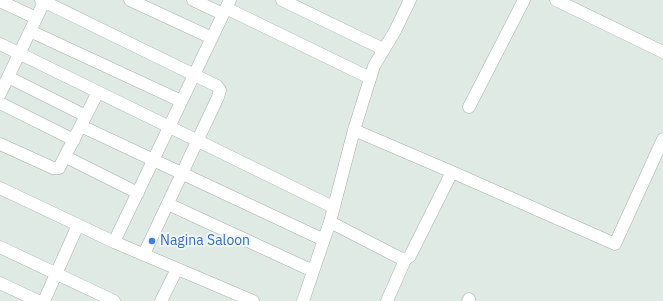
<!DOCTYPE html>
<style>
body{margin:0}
canvas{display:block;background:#e0eae5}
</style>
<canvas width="663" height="301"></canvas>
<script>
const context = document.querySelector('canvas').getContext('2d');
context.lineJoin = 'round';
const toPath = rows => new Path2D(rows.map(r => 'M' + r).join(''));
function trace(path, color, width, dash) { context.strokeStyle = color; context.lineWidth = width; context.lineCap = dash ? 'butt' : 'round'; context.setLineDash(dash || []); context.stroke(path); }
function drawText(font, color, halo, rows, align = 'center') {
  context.font = font + ' "IBM Plex Sans",sans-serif'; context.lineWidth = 4; context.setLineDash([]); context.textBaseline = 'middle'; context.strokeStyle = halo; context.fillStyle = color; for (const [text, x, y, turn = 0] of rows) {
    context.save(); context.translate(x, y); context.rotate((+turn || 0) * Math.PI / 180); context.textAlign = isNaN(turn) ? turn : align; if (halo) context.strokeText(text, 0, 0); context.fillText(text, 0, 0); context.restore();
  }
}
const minor = toPath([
 [41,0,217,86,220,90,218,97,144,254],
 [130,0,212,38],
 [193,0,223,14],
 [282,0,383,49],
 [556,0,663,52],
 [0,1,36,18],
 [226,8,370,78],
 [30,31,181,101],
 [0,44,333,207],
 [8,77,86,116],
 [0,94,44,2],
 [0,103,74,140],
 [469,107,524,0],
 [81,126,324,240],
 [354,130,452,172],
 [0,144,53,168,59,168,98,92],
 [66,157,138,193],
 [0,188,114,242,253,301],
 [168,204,313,271],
 [330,222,400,258,406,259,410,256,452,172,615,244,663,139],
 [114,242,230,0],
 [0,247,114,301],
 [0,283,38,301],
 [44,301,78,225],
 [161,301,177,269],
 [303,301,330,222,354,130,374,66,395,31,410,0],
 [387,301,405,260],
 [468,301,469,299]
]);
trace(minor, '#a4b1ab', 13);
trace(minor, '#fff', 12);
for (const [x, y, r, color] of [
 [152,241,4,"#3f7fe0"]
]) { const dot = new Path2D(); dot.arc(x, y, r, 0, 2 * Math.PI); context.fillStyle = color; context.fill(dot); trace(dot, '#f0f7f3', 1.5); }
drawText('14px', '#366cbe', '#f0f7f3', [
 ["Nagina Saloon",160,241]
], 'left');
</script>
